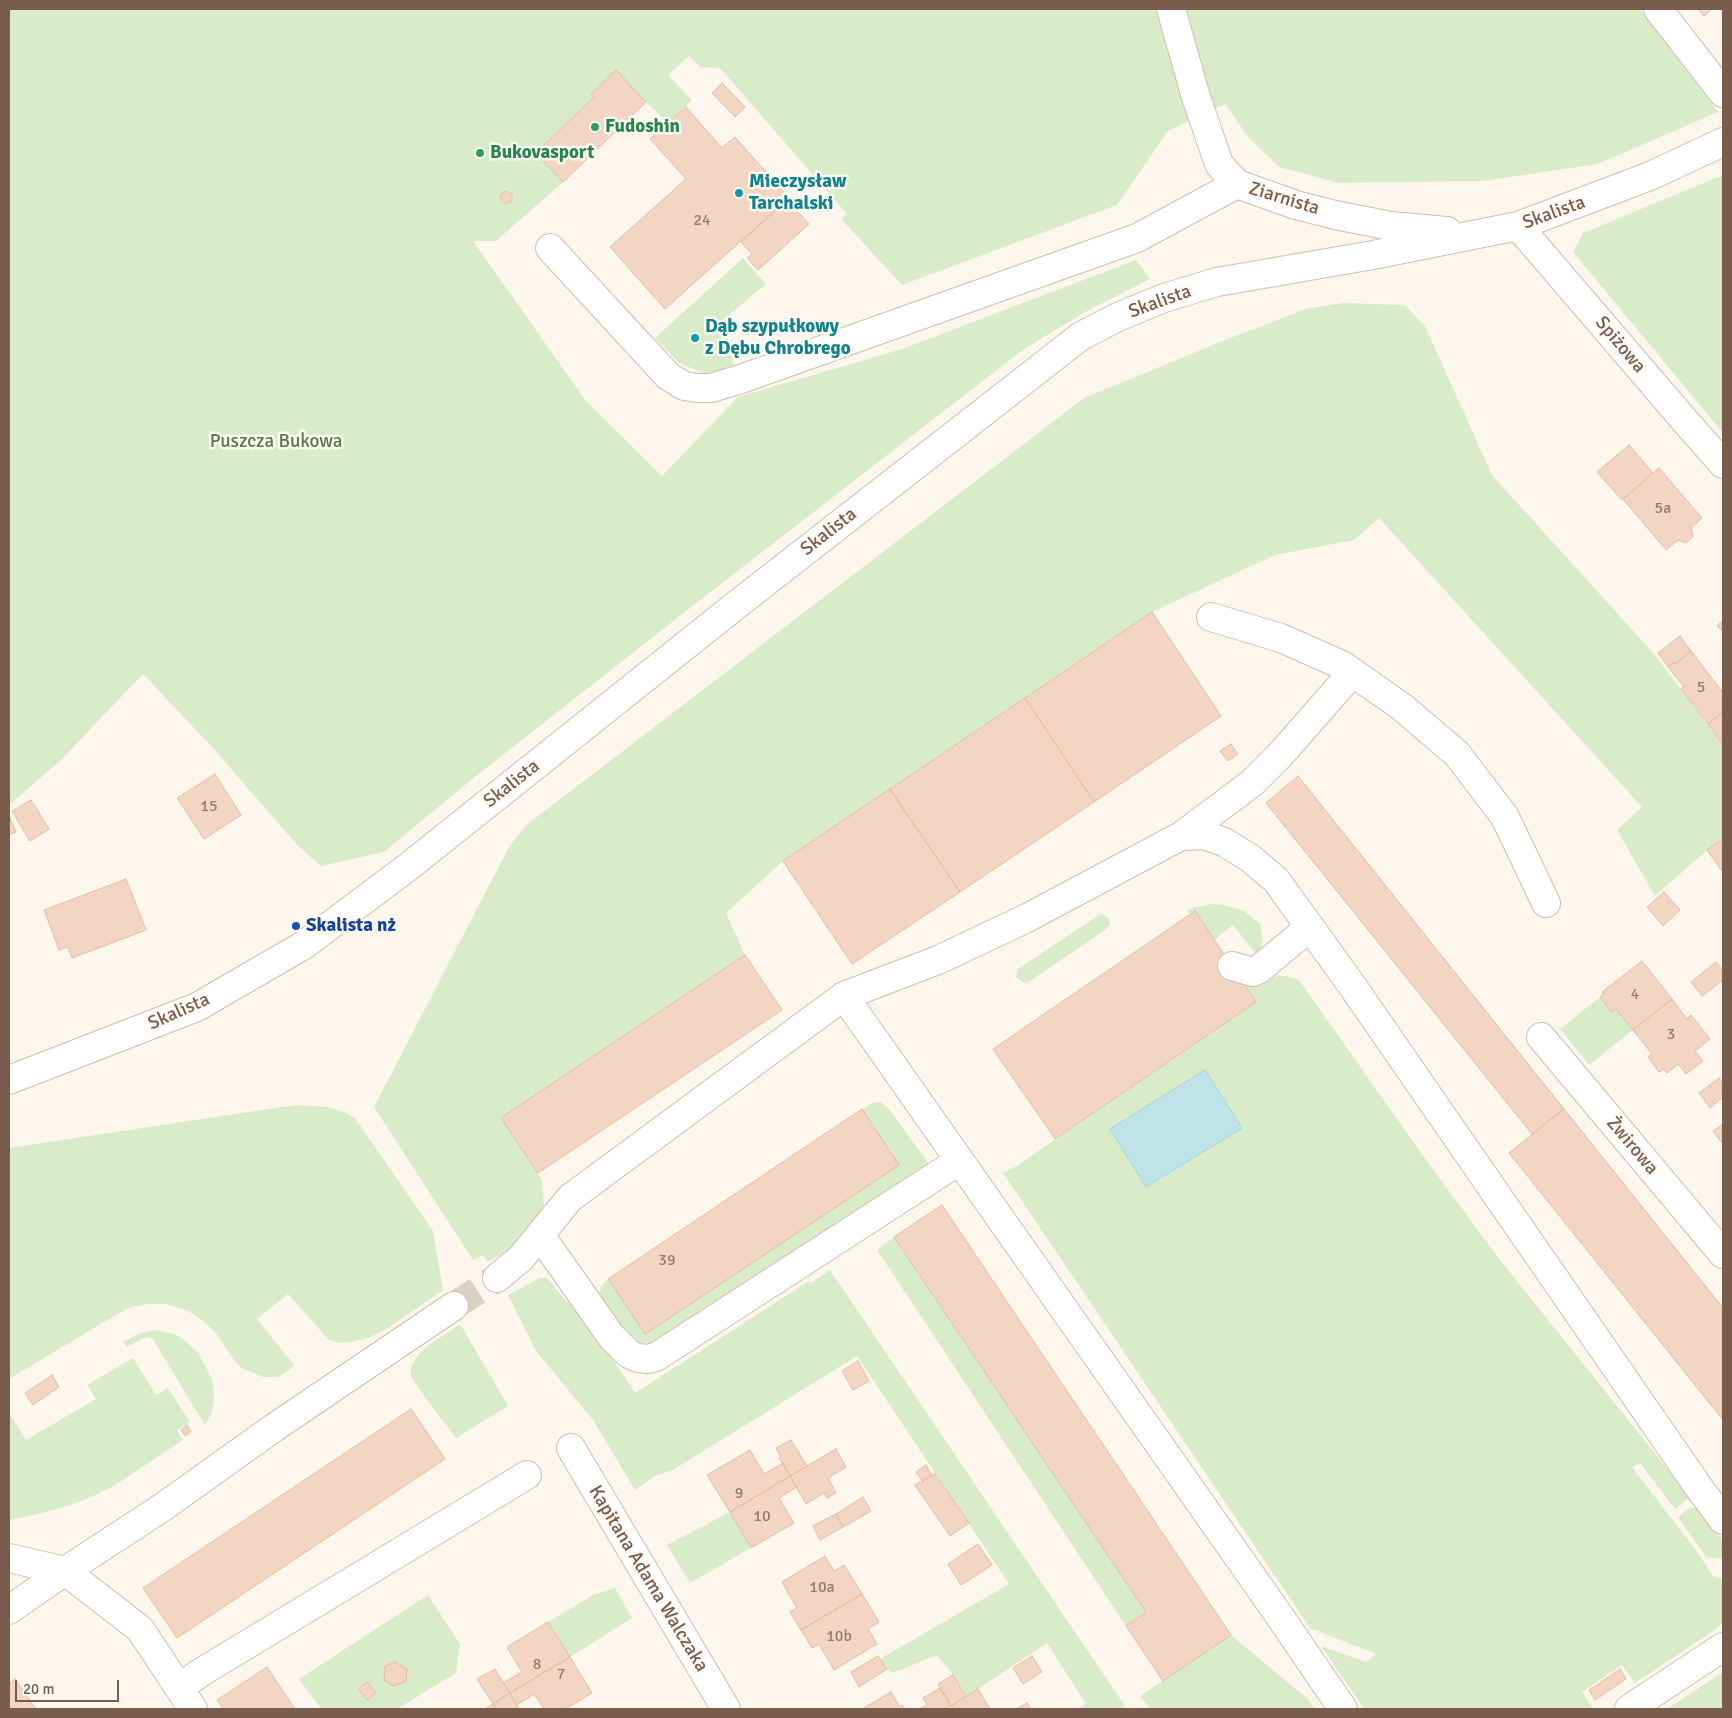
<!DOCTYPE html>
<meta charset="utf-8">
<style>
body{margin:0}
#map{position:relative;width:1732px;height:1718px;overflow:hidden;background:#fdf6ec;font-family:Signika,sans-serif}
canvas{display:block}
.frame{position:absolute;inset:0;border:10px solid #7a5c4d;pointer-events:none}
.scale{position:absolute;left:15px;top:1680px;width:104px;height:22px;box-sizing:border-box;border:2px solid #7a5c4d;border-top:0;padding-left:6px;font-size:15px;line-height:18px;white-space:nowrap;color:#7a5c4d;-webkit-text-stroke:4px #fffaf3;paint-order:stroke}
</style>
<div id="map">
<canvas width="1732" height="1718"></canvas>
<div class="frame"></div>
<div class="scale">20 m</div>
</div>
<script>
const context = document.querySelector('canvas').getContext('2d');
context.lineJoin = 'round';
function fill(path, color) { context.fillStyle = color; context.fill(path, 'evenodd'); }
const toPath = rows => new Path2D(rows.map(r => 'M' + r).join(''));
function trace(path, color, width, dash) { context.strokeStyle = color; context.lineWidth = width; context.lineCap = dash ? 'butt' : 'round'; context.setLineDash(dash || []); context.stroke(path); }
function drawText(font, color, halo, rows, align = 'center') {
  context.font = font + ' Signika,sans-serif'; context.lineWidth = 5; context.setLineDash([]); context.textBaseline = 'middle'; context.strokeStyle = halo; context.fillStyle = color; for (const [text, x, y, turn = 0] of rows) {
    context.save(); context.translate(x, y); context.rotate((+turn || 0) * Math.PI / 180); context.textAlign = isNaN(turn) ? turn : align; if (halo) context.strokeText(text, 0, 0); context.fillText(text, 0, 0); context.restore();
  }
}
fill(toPath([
 [9,9,1640,9,1718,112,1598,164,1483,181,1339,183,1279,167,1248,137,1225,104,1168,131,1117,205,902,285,841,219,847,214,720,68,700,67,689,56,668,75,692,100,668,123,646,102,563,182,496,241,473,241,586,401,662,476,738,397,902,349,1136,260,1150,279,1087,311,1024,349,690,608,476,776,384,852,321,866,298,846,212,747,143,674,60,761,9,805],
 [1723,175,1723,433,1573,252,1583,233],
 [743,258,766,284,723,320,736,374,703,373,679,363,655,338],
 [1343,303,1405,305,1425,326,1492,475,1655,655,1723,745,1723,836,1655,896,1617,830,1642,807,1379,518,1354,540,1275,555,1152,612,783,861,726,913,745,955,501,1118,542,1180,544,1205,540,1220,517,1247,487,1262,483,1255,473,1260,374,1107,509,847,525,826,1084,398,1225,340,1306,309],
 [1212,904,1224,905,1244,911,1260,924,1263,941,1261,948,1256,954,1233,925,1214,940,1195,911,1190,914,1187,911,1195,907],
 [1102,914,1108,918,1110,922,1109,925,1105,930,1027,983,1022,982,1016,977,1017,970,1021,967,1099,915],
 [1264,975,1273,977,1278,975,1290,977,1297,979,1301,983,1429,1164,1500,1260,1690,1497,1675,1509,1640,1463,1632,1467,1698,1553,1713,1576,1723,1579,1723,1622,1716,1629,1635,1683,1622,1665,1582,1692,1593,1709,1364,1709,1321,1646,1366,1662,1376,1654,1310,1628,1003,1173,1015,1167,1256,1002,1246,987],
 [1600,997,1612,1012,1616,1009,1633,1030,1589,1065,1560,1029],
 [881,1102,889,1109,927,1161,928,1166,654,1344,640,1343,629,1335,608,1310,599,1297,601,1286,608,1279,645,1333,862,1109,873,1103],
 [295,1105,327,1107,346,1113,355,1118,433,1231,443,1290,388,1328,368,1338,351,1342,340,1343,329,1340,288,1294,257,1319,295,1366,278,1377,263,1377,241,1368,234,1360,216,1333,202,1320,188,1311,166,1304,148,1304,131,1307,109,1319,9,1379,9,1148],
 [894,1237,1146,1612,1126,1626,877,1250],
 [830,1270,1125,1706,1120,1709,1077,1709,1086,1704,1047,1643,966,1697,953,1675,937,1655,893,1673,887,1669,880,1659,1009,1584,857,1356,673,1470,655,1476,635,1490,593,1420,536,1351,508,1295,540,1278,547,1278,567,1302,571,1305,578,1305,635,1393,809,1281,811,1283],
 [459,1325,462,1327,508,1406,456,1438,421,1392,411,1376,411,1367,418,1355,430,1344],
 [155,1330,174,1334,182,1338,198,1353,208,1371,213,1383,214,1399,211,1414,205,1425,152,1338,149,1337,142,1339,127,1347,123,1342,140,1333],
 [133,1358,156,1395,168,1388,190,1422,177,1430,183,1440,114,1486,91,1497,65,1507,29,1516,9,1520,9,1413,26,1440,96,1399,87,1385],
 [1698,1507,1723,1540,1723,1559,1706,1557,1678,1517,1688,1509],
 [730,1512,751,1548,690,1583,667,1545],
 [615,1588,632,1618,570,1657,548,1622,595,1594],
 [428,1595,460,1644,456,1673,397,1709,321,1709,299,1679],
 [1231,1635,1309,1700,1315,1709,1150,1709,1140,1696],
 [1723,1672,1723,1709,1667,1709]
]), '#d8ecc9');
const water = toPath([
 [1205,1070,1242,1128,1146,1187,1110,1129,1205,1070]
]);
fill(water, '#bfe3e8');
trace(water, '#a5d3da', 1);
const building = toPath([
 [1698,9,1712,9,1704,16,1698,9],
 [616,70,646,102,563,182,536,153,594,97,591,94,616,70],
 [722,83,745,107,735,117,712,93,722,83],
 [686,107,722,148,735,137,789,198,665,309,610,247,686,179,650,139,686,107],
 [506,191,512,194,512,201,506,204,501,201,501,194,506,191],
 [787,200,809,224,758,270,747,258,752,254,741,242,787,200],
 [1629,445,1653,473,1622,500,1597,472,1629,445],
 [1659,468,1702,518,1691,528,1693,537,1686,543,1678,540,1666,550,1623,499,1659,468],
 [1152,612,1221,716,1094,802,1025,698,1152,612],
 [1723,620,1723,632,1717,626,1723,620],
 [1680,636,1691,651,1675,664,1674,662,1668,667,1658,653,1680,636],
 [1691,651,1723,693,1723,712,1708,724,1681,689,1684,687,1668,667,1674,662,1675,664,1691,651],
 [1025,698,1094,802,960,892,890,789,1025,698],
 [1723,712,1723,745,1708,724,1723,712],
 [1231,744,1238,754,1228,761,1220,751,1231,744],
 [215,774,241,815,204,839,177,798,215,774],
 [1298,776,1564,1109,1532,1134,1266,803,1298,776],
 [890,789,960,892,852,964,783,861,890,789],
 [31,800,49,829,30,841,12,811,31,800],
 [9,816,16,832,9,835,9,816],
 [1723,838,1723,870,1722,871,1707,850,1723,838],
 [126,879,146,930,72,958,68,947,59,950,44,910,126,879],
 [1664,892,1680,910,1663,926,1647,907,1664,892],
 [1195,911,1256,1002,1055,1139,993,1049,1195,911],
 [745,955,782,1010,538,1173,501,1118,745,955],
 [1642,961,1672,999,1633,1030,1616,1009,1612,1012,1600,997,1604,993,1602,992,1642,961],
 [1716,962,1723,971,1723,980,1702,996,1691,982,1716,962],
 [1672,999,1687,1019,1691,1015,1710,1039,1695,1051,1703,1061,1686,1074,1678,1064,1667,1073,1663,1069,1659,1072,1648,1057,1652,1054,1633,1030,1672,999],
 [1719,1078,1723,1083,1723,1097,1710,1108,1699,1093,1719,1078],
 [862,1109,899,1165,645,1334,608,1279,862,1109],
 [1564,1109,1723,1308,1723,1420,1509,1153,1564,1109],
 [1723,1124,1723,1144,1713,1131,1723,1124],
 [942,1205,1231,1635,1163,1681,1126,1626,1146,1612,894,1237,942,1205],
 [858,1361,869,1381,853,1390,842,1371,858,1361],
 [52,1375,59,1387,33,1405,25,1393,52,1375],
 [411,1409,445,1459,177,1638,143,1588,411,1409],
 [187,1425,191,1432,185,1436,181,1430,187,1425],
 [791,1440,807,1466,790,1476,779,1458,781,1457,776,1448,791,1440],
 [836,1449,846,1467,828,1478,836,1493,827,1498,824,1493,806,1504,790,1476,836,1449],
 [750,1450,764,1474,783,1463,790,1476,730,1512,707,1475,750,1450],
 [926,1465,932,1475,922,1481,916,1472,926,1465],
 [935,1474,969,1523,950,1536,915,1485,935,1474],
 [790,1476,797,1487,779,1498,794,1523,751,1548,730,1512,790,1476],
 [863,1497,871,1511,843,1527,836,1514,863,1497],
 [836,1514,843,1527,820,1540,813,1526,836,1514],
 [978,1544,992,1565,961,1585,948,1564,978,1544],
 [825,1556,834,1571,844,1565,862,1594,801,1630,790,1612,797,1608,782,1582,825,1556],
 [862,1594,879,1622,868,1629,877,1644,834,1670,819,1644,812,1648,801,1630,862,1594],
 [548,1622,570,1657,510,1693,503,1683,522,1672,507,1647,548,1622],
 [878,1656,887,1669,859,1687,851,1672,878,1656],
 [1032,1656,1042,1672,1023,1684,1013,1668,1032,1656],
 [570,1657,592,1693,565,1709,544,1709,534,1694,517,1705,510,1693,570,1657],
 [395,1662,407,1669,406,1681,394,1686,384,1680,385,1666,395,1662],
 [267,1667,295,1709,223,1709,217,1700,267,1667],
 [495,1669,510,1693,493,1704,477,1679,495,1669],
 [1620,1669,1626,1679,1595,1700,1589,1690,1620,1669],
 [953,1675,966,1697,951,1706,938,1684,953,1675],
 [15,1679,36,1709,9,1709,9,1684,15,1679],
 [367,1682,376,1693,367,1700,358,1689,367,1682],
 [940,1688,951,1706,945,1709,919,1709,927,1705,923,1698,940,1688],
 [978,1689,990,1709,953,1709,951,1706,978,1689],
 [891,1692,900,1707,902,1705,905,1709,862,1709,891,1692],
 [510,1693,519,1709,496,1709,493,1704,510,1693],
 [1027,1703,1031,1709,1016,1709,1027,1703],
 [493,1704,496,1709,484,1709,493,1704]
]);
fill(building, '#f3d5c3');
trace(building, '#e6bba3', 1);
trace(toPath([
 [454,1306,497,1278]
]), '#dcd0c4', 28, [28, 14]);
const minor = toPath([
 [1171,9,1196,97,1219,164,1237,184,1296,205,1335,215,1391,226,1447,231],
 [1658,9,1723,93],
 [1518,226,1685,421,1723,464],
 [550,248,668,376,684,386,698,388,711,388,738,380,1137,238,1237,184],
 [1211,617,1281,638,1342,665,1402,707,1457,754,1505,817,1546,903],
 [1181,836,1252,783,1280,755,1352,673],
 [1232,966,1253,972,1258,970,1310,927],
 [844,996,938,960,1025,919,1181,836,1204,835,1224,842,1250,858,1276,880,1351,984,1700,1489,1723,1520],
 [1541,1037,1723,1254],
 [9,1080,197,1007,304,945,408,867,735,606,1081,336,1118,317,1164,298,1217,282,1373,255,1518,226,1650,176,1723,142],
 [540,1235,611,1336,629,1354,638,1358,647,1359,656,1357,959,1161],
 [497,1278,521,1258,570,1198,844,996,1274,1608,1343,1709],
 [571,1448,726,1709],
 [9,1558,65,1571,140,1629,193,1709],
 [9,1610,65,1571,163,1507,272,1429,454,1306],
 [179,1688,200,1673,527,1475],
 [1629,1709,1723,1647]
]);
trace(minor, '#d1beb0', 30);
trace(minor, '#fff', 28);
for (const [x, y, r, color] of [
 [595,127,5,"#2e9e5b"],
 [480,153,5,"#2e9e5b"],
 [739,193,5,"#0f9aa8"],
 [695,338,5,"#0f9aa8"],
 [296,926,5,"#1a4fb4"]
]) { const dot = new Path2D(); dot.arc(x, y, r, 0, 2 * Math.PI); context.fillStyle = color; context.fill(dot); trace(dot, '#fffaf3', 2); }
drawText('16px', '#987a6a', null, [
 ["24",702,221],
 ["5a",1663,509],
 ["5",1701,688],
 ["15",209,807],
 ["4",1635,995],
 ["3",1671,1035],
 ["39",667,1261],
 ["9",739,1494],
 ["10",762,1517],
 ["10a",822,1588],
 ["10b",839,1637],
 ["8",537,1665],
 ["7",561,1675]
]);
drawText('bold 19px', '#27864d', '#fffaf3', [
 ["Fudoshin",605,127],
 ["Bukovasport",490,153]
], 'left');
drawText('bold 19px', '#0d838f', '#fffaf3', [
 ["Mieczysław",749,182],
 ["Tarchalski",749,204],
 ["Dąb szypułkowy",705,327],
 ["z Dębu Chrobrego",705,349]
], 'left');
drawText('19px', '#7a5c4d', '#fffaf3', [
 ["Ziarnista",1284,199,17],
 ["Skalista",1554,213,-20],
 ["Skalista",1160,302,-20],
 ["Spiżowa",1620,345,50],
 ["Skalista",829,532,-38],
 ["Skalista",512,784,-38],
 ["Skalista",179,1012,-24],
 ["Żwirowa",1632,1146,50],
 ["Kapitana Adama Walczaka",648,1579,59]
]);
drawText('19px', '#537a41', '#fffaf3', [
 ["Puszcza Bukowa",276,442]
]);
drawText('bold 19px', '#164399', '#fffaf3', [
 ["Skalista nż",306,926]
], 'left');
</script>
